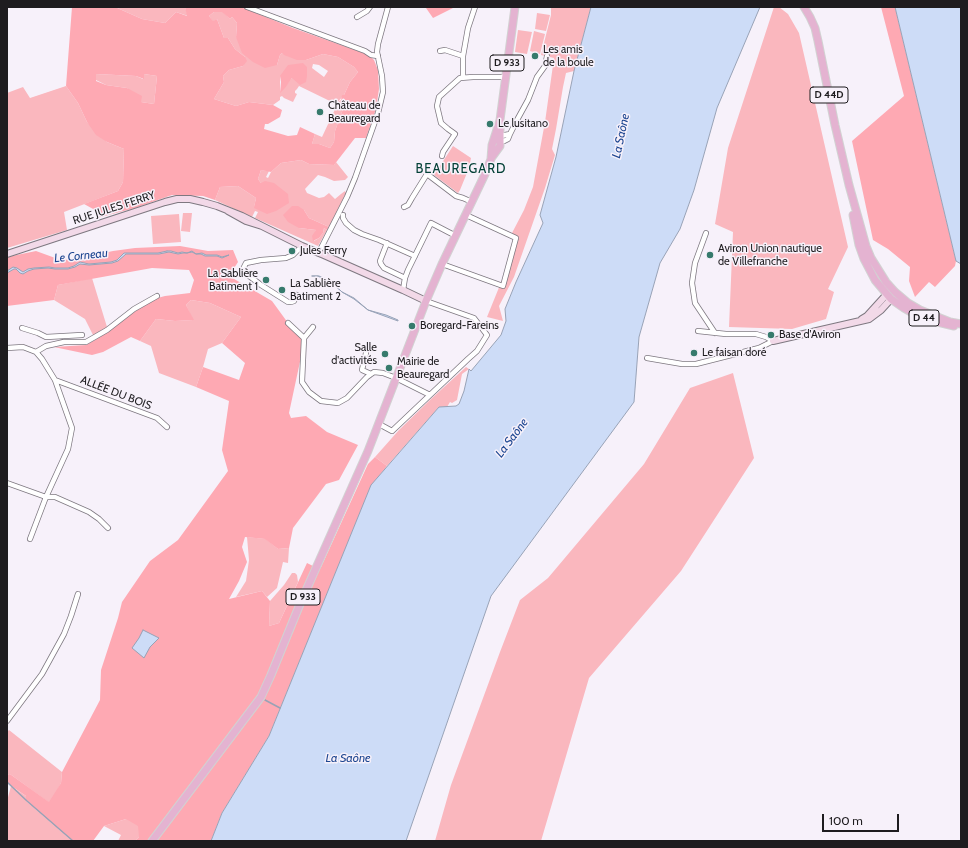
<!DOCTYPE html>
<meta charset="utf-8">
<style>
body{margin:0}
#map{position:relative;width:968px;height:848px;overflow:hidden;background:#f7f1fa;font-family:Cabin,sans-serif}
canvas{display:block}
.frame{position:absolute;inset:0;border:8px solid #1e1c1f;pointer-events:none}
.scale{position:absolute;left:822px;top:814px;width:77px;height:18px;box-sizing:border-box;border:2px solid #1e1c1f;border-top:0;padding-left:5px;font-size:12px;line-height:14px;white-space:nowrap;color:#1e1c1f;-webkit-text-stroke:3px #f7f1fa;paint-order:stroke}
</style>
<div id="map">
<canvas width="968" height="848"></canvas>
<div class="frame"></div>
<div class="scale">100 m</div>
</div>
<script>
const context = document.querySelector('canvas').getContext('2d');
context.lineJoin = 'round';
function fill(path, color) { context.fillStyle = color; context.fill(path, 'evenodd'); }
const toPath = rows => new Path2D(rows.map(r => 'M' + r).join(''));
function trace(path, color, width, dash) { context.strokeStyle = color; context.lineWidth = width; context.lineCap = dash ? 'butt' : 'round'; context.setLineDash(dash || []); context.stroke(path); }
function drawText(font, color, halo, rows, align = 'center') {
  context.font = font + ' Cabin,sans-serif'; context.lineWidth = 3; context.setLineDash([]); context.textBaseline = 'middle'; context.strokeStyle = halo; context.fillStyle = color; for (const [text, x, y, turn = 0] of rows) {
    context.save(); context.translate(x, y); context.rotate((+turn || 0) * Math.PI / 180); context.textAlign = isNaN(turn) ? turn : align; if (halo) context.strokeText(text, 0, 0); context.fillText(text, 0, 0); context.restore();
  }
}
fill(toPath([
 [115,7,185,7,188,16,176,12,165,23,142,19],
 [551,7,591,7,574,71,566,73,563,87,556,129,552,149,555,155,545,188,514,277,499,306,503,321,487,317,500,285,502,286,516,238,512,233,524,210,533,187,545,122,554,58,541,55,551,15],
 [774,7,779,7,788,14,799,33,848,247,828,289,834,292,826,319,792,329,729,327,733,232,715,224,728,148],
 [214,12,223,12,230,19,232,17,237,23,236,37,277,65,280,55,282,53,306,60,323,54,338,57,354,67,358,72,350,82,344,95,336,104,299,86,297,89,295,91,295,93,297,94,293,102,284,98,282,96,280,97,280,100,273,105,249,102,236,106,214,99,224,82,223,76,229,70,243,66,245,57,235,49,228,38,224,38,217,19,213,22,209,16],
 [313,64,319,65,328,71,324,77,312,68],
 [280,76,307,76,292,78,280,92],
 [537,13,550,15,546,31,535,29],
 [518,30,532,32,527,54,515,52],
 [534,31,545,34,540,54,530,51],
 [96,74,136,76,143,79,144,74,157,76,154,104,141,102,127,88,106,85,96,80],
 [66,86,78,103,87,122,107,142,124,149,123,182,118,191,64,212,67,230,7,248,7,93,23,87,30,98],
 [337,105,339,105,343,109,335,131,334,142,330,148,319,144,312,144,315,134,322,137],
 [453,146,471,158,469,168,460,190,458,193,434,175],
 [301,160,309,164,334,165,336,162,348,177,345,180,334,181,325,177,318,175,305,189,307,193,319,198,324,197,329,193,335,199,341,194,345,191,346,193,329,227,309,218,304,210,299,228,316,230,314,241,319,238,323,233,324,228,327,230,318,246,255,218,258,212,255,211,252,217,215,200,220,187,238,186,256,198,254,208,261,183,258,179,261,170,269,171,266,177,268,178,271,172,281,163],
 [183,213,192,213,190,232,181,231],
 [179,214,181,242,153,244,151,216],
 [92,278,107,327,94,337,85,319,54,300,58,285],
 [191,300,210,303,241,317,222,343,208,349,203,367,196,387,159,373,151,346,140,341,156,319,175,321,193,320,186,305],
 [466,367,469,369,462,374,457,400,452,403,450,402,447,407,439,407,387,466,375,457,399,430,431,399],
 [733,373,754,458,681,571,589,678,541,841,435,841,451,785,500,652,520,600,548,578,644,464,690,388],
 [247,537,266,539,278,549,289,548,288,563,283,562,277,588,267,597,262,591,236,597,246,581,249,560],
 [292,573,295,573,297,575,298,582,279,623,269,626,270,601,284,585],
 [9,730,62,772,61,783,51,804,10,774,7,775,7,732],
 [11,786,26,796,26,801,72,841,7,841,7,801],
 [142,817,139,837,135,841,118,841,121,835,104,826,126,819]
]), '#fab7be');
fill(toPath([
 [72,7,115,7,142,19,165,23,176,12,187,16,185,7,241,7,293,28,369,55,374,60,378,70,379,89,376,109,366,138,355,138,334,165,309,164,301,160,281,163,271,172,261,170,258,179,261,183,265,181,274,183,288,194,289,203,276,211,267,214,254,208,256,198,238,186,220,187,215,200,203,196,172,195,135,208,97,218,95,210,84,204,118,191,123,182,124,149,107,142,96,135,87,122,78,103,66,86],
 [214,12,222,12,230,19,232,17,237,23,236,37,242,53,253,62,265,68,277,65,280,55,282,53,284,55,297,60,306,60,323,54,338,57,354,67,358,72,350,82,344,95,342,95,341,100,337,103,343,109,335,131,334,142,330,148,319,144,312,144,315,134,300,127,297,135,288,136,264,129,265,124,268,124,280,117,282,110,273,105,249,102,236,106,214,99,224,82,223,76,229,70,243,66,247,61,245,57,235,49,228,38,224,38,217,19,213,21,209,16],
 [96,74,136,76,144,79,144,74,157,76,154,104,141,102,142,96,127,88,106,85,96,81],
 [423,7,453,7,453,8,433,18,426,8],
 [881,7,895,7,956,261,955,266,935,287,929,282,915,297,909,281,910,267,888,249,873,240,852,141,904,96],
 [303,63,307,67,307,76,306,82,300,85,292,78,285,88,280,93,281,82,280,76,288,65],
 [292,206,298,206,304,210,309,218,329,227,327,230,324,228,323,233,319,238,313,241,312,236,316,230,299,228,288,222,283,215],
 [180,246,208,251,233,250,238,262,229,276,272,301,288,323,303,340,301,357,289,413,291,418,306,416,327,432,358,445,339,480,326,484,293,528,289,548,278,549,265,539,245,537,242,547,247,562,239,581,229,599,262,591,270,601,269,626,279,623,307,563,313,566,321,567,368,464,375,457,387,466,371,486,269,736,222,813,211,841,135,841,139,837,138,826,126,819,104,826,93,841,72,841,26,801,26,796,7,783,7,775,10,774,49,802,61,783,62,772,100,700,101,670,118,618,122,602,150,561,178,540,228,471,222,450,229,401,196,387,203,367,239,380,245,363,222,343,241,317,210,303,191,300,186,305,194,320,175,321,156,319,140,341,131,337,103,352,92,355,54,347,86,345,95,340,129,316,150,300,165,296,190,293,194,280,189,270,152,268,58,285,54,300,7,306,7,257,36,251,58,259,71,260,113,251,135,248]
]), '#fea9b3');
const water = toPath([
 [591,7,760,7,717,108,694,190,680,229,660,263,639,337,634,402,491,596,406,841,211,841,222,813,269,736,371,485,439,407,456,406,459,404,464,391,469,369,471,371,501,335,506,321,505,309,516,282,543,223,540,215,556,157,574,71,591,7],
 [895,7,961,7,961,264,956,261,895,7],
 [167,251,171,251,178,253,182,252,187,253,192,251,196,254,202,253,206,255,217,255,222,257,229,255,222,258,217,256,205,256,201,254,196,254,192,252,187,253,183,253,178,254,169,252,159,254,126,254,118,261,112,263,89,265,80,264,75,267,68,269,55,269,48,268,34,269,28,271,23,274,20,273,16,269,14,269,7,273,7,271,13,267,17,268,23,272,28,269,34,268,49,267,55,268,68,268,74,266,80,262,89,264,111,262,117,260,124,253,158,253,167,251],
 [312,276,319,276,326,279,338,288,342,292,354,298,368,310,386,315,398,320,398,321,368,310,354,299,342,292,335,286,325,280,318,276,312,276],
 [143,630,159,638,150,647,144,658,132,648,139,638,143,630]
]);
fill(water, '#cddcf7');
trace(water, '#98a2b6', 1);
trace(toPath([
 [265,700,280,708],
 [7,782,27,801,73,841]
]), '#98a2b6', 1.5);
const street = toPath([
 [247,7,365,51,371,55,378,56],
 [357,17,367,11,370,7],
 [440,51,445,50,463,56],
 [463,77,463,56,468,28,475,7],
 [510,134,517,120,528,100,537,77,545,66,547,56],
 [500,141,504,141,508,139,510,134,500,136],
 [442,156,443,152,455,134,448,129,441,123,437,106,439,97,460,78,473,77,505,77],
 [404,207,408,205,412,198,427,174,456,196,463,198,472,202],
 [343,215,343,218,346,223,354,230,362,234,379,240,415,256],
 [706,233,695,263,692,283,695,303,715,333],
 [387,243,380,261,381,264,384,268,405,278],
 [319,252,347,197,355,178,378,113,383,92,382,76,377,52,378,44,388,7],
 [442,264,503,286,516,238,466,215],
 [403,290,405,278,408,270,431,223,456,236],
 [297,295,294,301,291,302,288,302,261,285,244,272,243,269,246,263,261,260,286,258,293,255,302,246],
 [288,323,304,338,302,382,309,392,321,401,338,403,347,398,367,377,374,372,383,373,396,378,430,395],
 [22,328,38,333,46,337,82,335],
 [304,338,313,327],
 [7,348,23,347,36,352,42,359,55,380,72,428,68,449,46,497,30,539],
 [36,352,46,346,64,342,86,342,107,330,134,309,157,296],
 [366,353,362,370,371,374],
 [647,358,682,364,696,364,759,348,773,341,766,337,756,334,726,334,698,331],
 [55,380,157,418,167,427],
 [379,424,392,431,468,359,477,351,487,335,474,318,426,301],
 [7,483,46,497,55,497,89,512,99,519,108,528],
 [7,721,42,674,64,634,71,616,78,594]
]);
const secondary = toPath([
 [262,226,302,246,324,255,403,290,426,301],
 [7,254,165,202,177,199,190,199,203,202,217,206,242,216,262,226,246,221,228,211],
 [862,319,867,316,887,294],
 [773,341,869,319,881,310,891,299]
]);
const primary = toPath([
 [804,7,810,17,815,28,818,41,835,125,849,185,866,246,871,258,886,282,895,292,908,303,920,310,950,322,961,324],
 [492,157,500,146,500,120,515,7],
 [853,215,859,245,864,259,875,280,891,299,904,308,918,316,929,320,954,326],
 [152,841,261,697,271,675,300,604,368,451,426,301,442,264,486,172,491,159,492,145,500,120]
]);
trace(street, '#7e7880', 6);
trace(secondary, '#7e7880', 8);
trace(primary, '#d2d2d2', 9);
trace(street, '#fff', 4.5);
trace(secondary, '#f2d9e8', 6);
trace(primary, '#e4b3d1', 7);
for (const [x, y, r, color] of [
 [535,56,4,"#367a6c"],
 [320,112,4,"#367a6c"],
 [490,124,4,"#367a6c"],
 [292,251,4,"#367a6c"],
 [710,255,4,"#367a6c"],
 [266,280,4,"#367a6c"],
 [282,290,4,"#367a6c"],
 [412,326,4,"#367a6c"],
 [771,335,4,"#367a6c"],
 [694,353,4,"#367a6c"],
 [385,354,4,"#367a6c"],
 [389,368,4,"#367a6c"]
]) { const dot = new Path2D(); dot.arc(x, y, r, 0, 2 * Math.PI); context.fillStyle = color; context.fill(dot); trace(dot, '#f7f1fa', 1.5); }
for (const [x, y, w] of [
 [507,63,34],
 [829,95,38],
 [924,318,30],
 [303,597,34]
]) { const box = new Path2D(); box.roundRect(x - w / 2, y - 8, w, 16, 3); context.fillStyle = '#f7f1fa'; context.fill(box); trace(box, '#1e1c1f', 1); }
drawText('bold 10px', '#1e1c1f', null, [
 ["D 933",507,63],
 ["D 44D",829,95],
 ["D 44",924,318],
 ["D 933",303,597]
]);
drawText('11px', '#1e1c1f', '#f7f1fa', [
 ["Les amis",543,50],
 ["de la boule",543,63],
 ["Château de",328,106],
 ["Beauregard",328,119],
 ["Le lusitano",498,124],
 ["Aviron Union nautique",718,249],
 ["de Villefranche",718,262],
 ["Jules Ferry",300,251],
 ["La Sablière",258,274,"right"],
 ["Batiment 1",258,287,"right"],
 ["La Sablière",290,284],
 ["Batiment 2",290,297],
 ["Boregard-Fareins",420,326],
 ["Base d'Aviron",779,335],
 ["Salle",377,348,"right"],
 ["d'activités",377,361,"right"],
 ["Le faisan doré",702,353],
 ["Mairie de",397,362],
 ["Beauregard",397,375]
], 'left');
drawText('11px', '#1e1c1f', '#f7f1fa', [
 ["RUE JULES FERRY",114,208,-18],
 ["ALLÉE DU BOIS",116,393,21]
]);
drawText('italic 12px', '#1d4691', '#f7f1fa', [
 ["La Saône",621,136,-78],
 ["Le Corneau",81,256,-6],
 ["La Saône",512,438,-53],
 ["La Saône",348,758]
]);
context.letterSpacing = '1px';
drawText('13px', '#044137', '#f7f1fa', [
 ["BEAUREGARD",461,169]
]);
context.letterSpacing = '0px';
</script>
